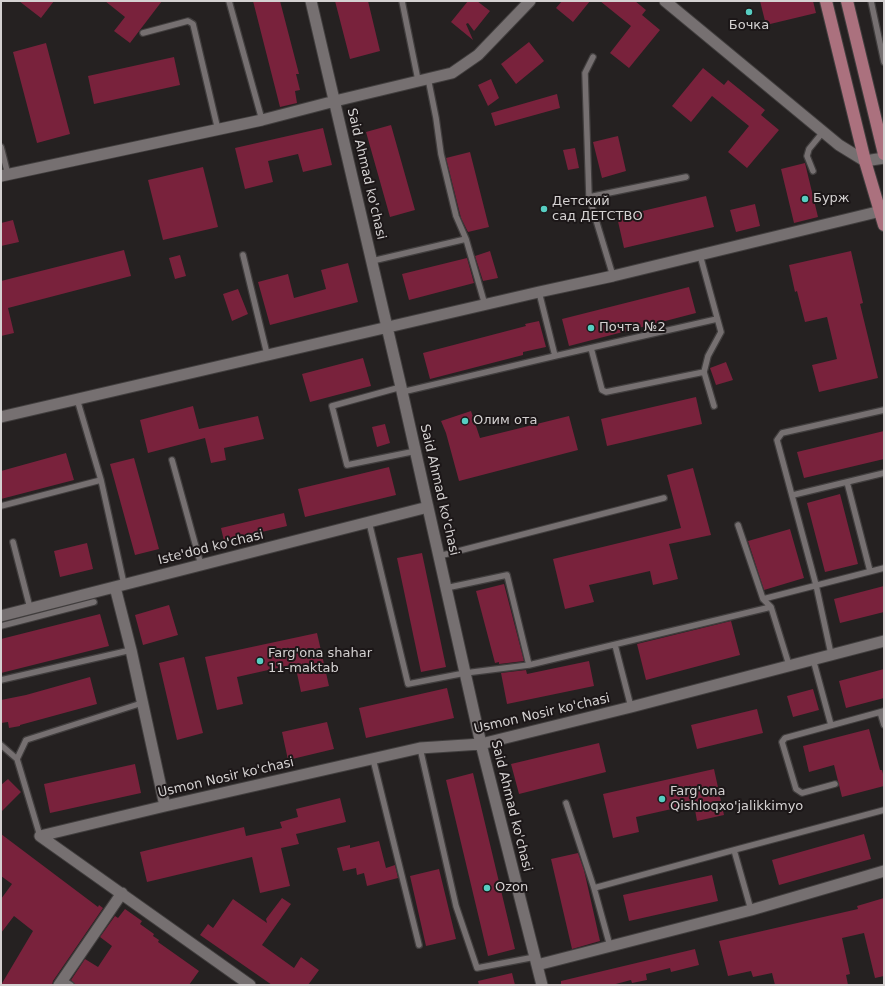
<!DOCTYPE html>
<meta charset="utf-8">
<style>
body{margin:0}
#map{position:relative;width:885px;height:986px;overflow:hidden;background:#252121;font-family:"DejaVu Sans",sans-serif}
canvas{display:block}
.frame{position:absolute;inset:0;border:2px solid #d4d1d1;pointer-events:none}
</style>
<div id="map">
<canvas width="885" height="986"></canvas>
<div class="frame"></div>
</div>
<script>
const context = document.querySelector('canvas').getContext('2d');
context.lineJoin = 'round';
function fill(path, color) { context.fillStyle = color; context.fill(path, 'evenodd'); }
const toPath = rows => new Path2D(rows.map(r => 'M' + r).join(''));
function trace(path, color, width, dash) { context.strokeStyle = color; context.lineWidth = width; context.lineCap = dash ? 'butt' : 'round'; context.setLineDash(dash || []); context.stroke(path); }
function drawText(font, color, halo, rows, align = 'center') {
  context.font = font + ' "DejaVu Sans",sans-serif'; context.lineWidth = 4; context.setLineDash([]); context.textBaseline = 'middle'; context.strokeStyle = halo; context.fillStyle = color; for (const [text, x, y, turn = 0] of rows) {
    context.save(); context.translate(x, y); context.rotate((+turn || 0) * Math.PI / 180); context.textAlign = isNaN(turn) ? turn : align; if (halo) context.strokeText(text, 0, 0); context.fillText(text, 0, 0); context.restore();
  }
}
fill(toPath([
 [19,1,54,1,41,18],
 [105,1,162,1,130,43,114,31,125,17],
 [253,1,280,1,299,74,296,74,300,90,295,91,297,103,280,107],
 [335,1,368,1,380,51,350,59],
 [468,1,477,1,490,11,474,31,468,23,466,24,473,40,451,22],
 [562,1,590,1,573,22,556,8],
 [600,1,635,1,646,10,642,15,660,30,629,68,610,53,631,26],
 [760,1,813,1,816,13,766,25],
 [529,42,544,61,516,84,501,64],
 [46,43,70,134,37,143,13,52],
 [174,57,180,85,94,104,88,76],
 [703,68,724,85,728,80,765,110,761,115,779,130,747,168,728,152,749,126,712,96,691,122,672,106],
 [491,79,499,98,488,106,478,85],
 [557,94,560,108,495,126,491,113],
 [391,125,415,210,390,217,366,132],
 [323,128,332,165,303,172,298,154,268,161,273,182,245,189,235,148],
 [618,136,626,171,602,178,593,142],
 [575,148,579,168,568,170,563,150],
 [470,152,489,227,468,232,461,218,446,158],
 [805,163,818,217,794,223,781,169],
 [203,167,218,227,163,240,148,180],
 [706,196,714,227,624,248,617,217],
 [755,204,760,226,736,232,730,210],
 [13,220,19,242,1,246,1,223],
 [124,250,131,276,8,308,14,333,1,336,1,281],
 [490,251,498,278,483,281,475,256],
 [851,251,863,303,860,304,878,378,819,392,812,365,837,359,827,317,805,322,797,291,795,292,789,265],
 [180,255,186,276,175,279,169,258],
 [467,258,474,283,409,300,402,274],
 [348,263,358,302,270,325,258,282,288,274,294,298,326,289,321,270],
 [689,287,696,313,569,346,562,319],
 [238,289,248,314,232,321,223,294],
 [539,321,546,347,523,352,523,355,430,379,423,353,526,326,525,324],
 [363,358,371,386,310,402,302,374],
 [726,362,733,380,716,385,710,368],
 [696,397,702,424,607,446,601,419],
 [193,406,199,429,258,416,264,439,224,448,226,460,211,463,205,438,148,453,140,420],
 [471,411,480,438,569,416,578,450,459,481,446,433,441,421],
 [385,424,390,443,377,447,372,427],
 [884,431,884,459,804,478,797,452],
 [66,453,74,480,1,499,1,471],
 [134,458,159,549,135,555,110,464],
 [389,467,396,495,305,517,298,489],
 [693,468,711,535,669,544,678,579,653,585,650,571,589,585,594,602,565,609,553,559,681,528,667,475],
 [840,494,858,564,825,572,807,503],
 [284,513,287,526,224,541,221,528],
 [790,529,804,578,764,590,748,541],
 [87,543,93,569,60,577,54,551],
 [422,553,446,667,421,672,397,558],
 [504,584,524,661,499,664,499,662,495,663,476,591],
 [884,586,884,612,840,623,834,599],
 [169,605,178,635,143,645,135,615],
 [100,614,109,646,1,673,1,639],
 [731,621,740,655,646,680,637,644],
 [317,633,329,686,301,692,295,664,237,677,243,704,217,710,205,657],
 [184,657,203,733,177,740,159,663],
 [589,661,594,686,507,704,501,673,526,670,527,674],
 [884,669,884,698,846,708,839,681],
 [90,677,97,704,20,725,20,726,9,728,8,722,1,723,1,700,26,695],
 [447,688,454,718,366,738,359,708],
 [813,689,819,710,793,717,787,696],
 [757,709,763,733,697,749,691,725],
 [327,722,334,749,288,760,282,732],
 [869,729,880,770,882,770,884,778,884,786,842,797,834,765,809,772,803,746],
 [599,743,606,772,519,794,511,764],
 [135,764,141,793,50,813,44,784],
 [714,769,724,815,697,821,694,804,636,817,639,832,613,838,603,794],
 [473,773,515,949,488,956,446,780],
 [8,779,21,792,1,812,1,785],
 [340,798,346,822,296,834,299,844,281,848,290,886,260,893,252,857,147,882,140,852,244,827,246,836,282,828,280,822,298,817,296,809],
 [1,834,98,907,99,905,103,908,53,981,52,985,1,985,33,931,14,916,1,933,1,899,12,884,1,876],
 [864,834,871,859,779,885,772,860],
 [379,841,386,868,395,865,398,878,367,886,364,873,357,875,356,868,343,871,337,848,350,845,350,848],
 [578,853,584,870,600,941,572,949,551,859],
 [439,869,456,939,426,946,410,876],
 [712,875,718,901,629,921,623,895],
 [282,898,291,904,262,945,294,968,301,957,319,970,308,985,272,985,200,935,208,924,213,928,233,899,267,923,266,919],
 [884,898,884,976,875,978,864,933,842,938,850,974,846,975,848,985,775,985,772,973,753,977,751,971,728,976,719,941,858,909,857,906],
 [125,909,142,921,140,924,154,934,153,936,159,940,158,942,199,971,189,985,75,985,71,980,85,959,98,967,112,946,100,937,115,916,118,918],
 [695,949,699,965,671,972,670,968,646,974,647,980,632,983,631,980,612,985,561,985,561,981],
 [512,973,515,985,479,985,478,981]
]), '#79223c');
const lane = toPath([
 [229,1,262,120],
 [402,1,418,80],
 [871,1,884,62],
 [143,33,188,21,193,24,218,130],
 [593,57,585,73,589,197,613,276],
 [1,147,8,175],
 [813,171,807,156,809,149,823,132],
 [589,197,686,177],
 [466,239,485,305],
 [243,255,267,354],
 [700,255,721,332,708,356,704,372,714,406],
 [372,261,466,239,456,216,441,154,436,118,428,78],
 [591,348,602,390,606,392,704,372],
 [555,356,717,319],
 [401,387,332,406,347,465,416,451],
 [402,392,555,356,539,292],
 [77,399,101,480,124,584],
 [172,460,201,565],
 [847,482,870,571],
 [793,495,884,473],
 [1,506,101,480],
 [369,522,408,684,465,673,529,665,507,575,446,588],
 [738,525,763,599,771,607],
 [13,542,30,608],
 [439,556,664,498],
 [763,599,884,568],
 [1,626,94,602],
 [615,645,631,707],
 [831,654,816,585,777,440,782,433,884,410],
 [813,659,831,725],
 [529,665,771,607,789,665],
 [1,680,131,650],
 [880,712,884,725],
 [1,745,17,759,40,836],
 [420,748,456,906,477,968,535,957],
 [17,759,26,740,142,703],
 [373,759,419,945],
 [835,784,802,793,796,789,782,742,785,738,884,711],
 [566,803,594,888],
 [734,850,751,910],
 [610,946,594,888,734,850,884,810],
 [62,979,71,985]
]);
const street = toPath([
 [311,1,401,387,481,744,542,985],
 [665,1,839,145,865,161,884,158],
 [1,176,262,120,335,101,452,73,478,55,530,1],
 [1,417,539,292,613,276,881,211,884,213],
 [115,587,131,650,165,806],
 [1,616,428,507],
 [40,836,165,806,420,748,481,744,631,707,884,641],
 [40,836,250,985],
 [537,965,751,910,884,871],
 [59,985,122,893]
]);
const primary = toPath([
 [826,1,865,161,884,225],
 [847,1,884,154]
]);
trace(lane, '#413e3e', 8);
trace(street, '#413e3e', 13);
trace(primary, '#413e3e', 14);
trace(lane, '#767071', 5.5);
trace(street, '#767071', 11);
trace(primary, '#ab717e', 12);
for (const [x, y, r, color] of [
 [749,12,4,"#57cec2"],
 [805,199,4,"#57cec2"],
 [544,209,4,"#57cec2"],
 [591,328,4,"#57cec2"],
 [465,421,4,"#57cec2"],
 [260,661,4,"#57cec2"],
 [662,799,4,"#57cec2"],
 [487,888,4,"#57cec2"]
]) { const dot = new Path2D(); dot.arc(x, y, r, 0, 2 * Math.PI); context.fillStyle = color; context.fill(dot); trace(dot, '#1c1718', 1.5); }
drawText('13px', '#d4d1d1', '#1c1718', [
 ["Бочка",749,26,"center"],
 ["Бурж",813,199],
 ["Детский",552,202],
 ["сад ДЕТСТВО",552,217],
 ["Почта №2",599,328],
 ["Олим ота",473,421],
 ["Farg'ona shahar",268,654],
 ["11-maktab",268,669],
 ["Farg'ona",670,792],
 ["Qishloqxo'jalikkimyo",670,807],
 ["Ozon",495,888]
], 'left');
drawText('13px', '#d4d1d1', '#1c1718', [
 ["Said Ahmad ko'chasi",366,174,77],
 ["Said Ahmad ko'chasi",439,490,77],
 ["Iste'dod ko'chasi",211,548,-14],
 ["Usmon Nosir ko'chasi",542,714,-13],
 ["Usmon Nosir ko'chasi",226,778,-13],
 ["Said Ahmad ko'chasi",511,806,76]
]);
</script>
